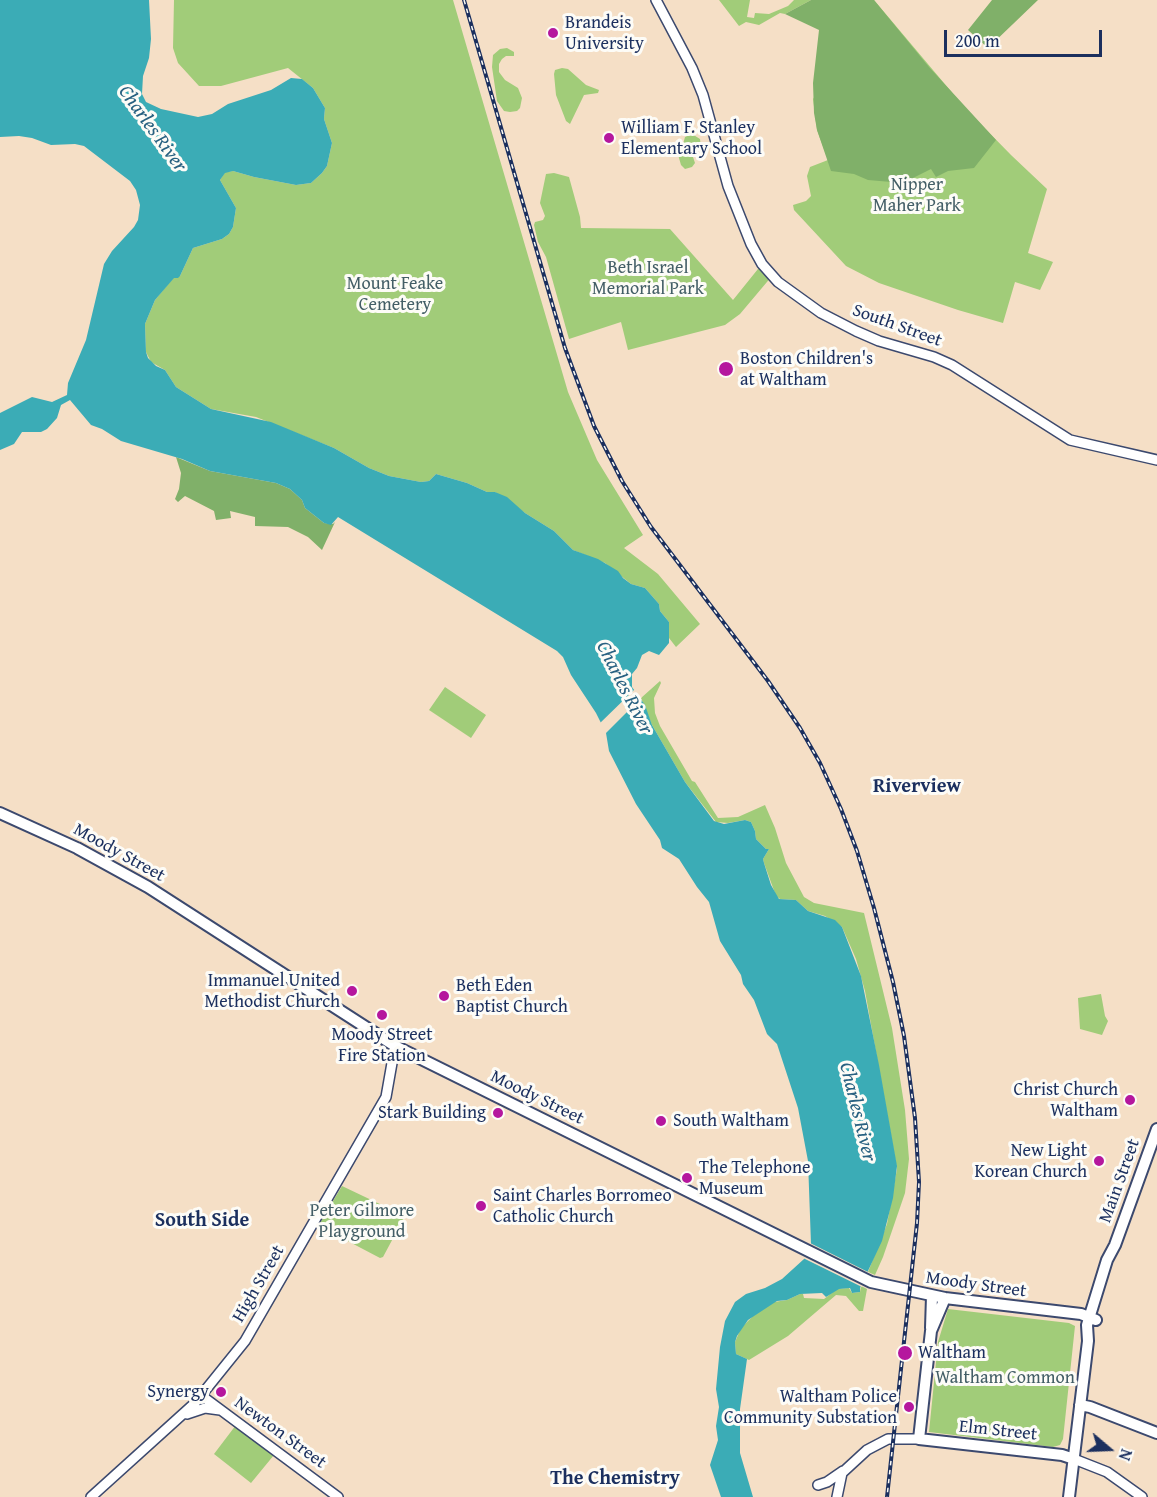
<!DOCTYPE html>
<style>
body{margin:0}
#map{position:relative;width:1157px;height:1497px;overflow:hidden;background:#f5dfc6;font-family:"Gentium Book Plus",serif}
canvas{display:block}
.north{position:absolute;left:1079px;top:1419px;width:60px;height:60px;-webkit-text-stroke:4px #fdfcf7;paint-order:stroke;rotate:109deg;font-size:16px;font-weight:700;line-height:24px;text-align:center;color:#1b2f5e}
.north::after{content:'';display:block;margin:auto;width:21px;height:27px;background:#1b2f5e;clip-path:polygon(50% 0,100% 100%,50% 72%,0 100%)}
.scale{position:absolute;left:944px;top:30px;width:158px;height:27px;box-sizing:border-box;border:3px solid #1b2f5e;border-top:0;padding-left:8px;font-size:18px;line-height:21px;white-space:nowrap;color:#1b2f5e;-webkit-text-stroke:4px #fdfcf7;paint-order:stroke}
</style>
<div id="map">
<canvas width="1157" height="1497"></canvas>
<div class="north">N</div>
<div class="scale">200 m</div>
</div>
<script>
const context = document.querySelector('canvas').getContext('2d');
context.lineJoin = 'round';
function fill(path, color) { context.fillStyle = color; context.fill(path, 'evenodd'); }
const toPath = rows => new Path2D(rows.map(r => 'M' + r).join(''));
function trace(path, color, width, dash) { context.strokeStyle = color; context.lineWidth = width; context.lineCap = dash ? 'butt' : 'round'; context.setLineDash(dash || []); context.stroke(path); }
function drawText(font, color, halo, rows, align = 'center') {
  context.font = font + ' "Gentium Book Plus",serif'; context.lineWidth = 6; context.setLineDash([]); context.textBaseline = 'middle'; context.strokeStyle = halo; context.fillStyle = color; for (const [text, x, y, turn = 0] of rows) {
    context.save(); context.translate(x, y); context.rotate((+turn || 0) * Math.PI / 180); context.textAlign = isNaN(turn) ? turn : align; if (halo) context.strokeText(text, 0, 0); context.fillText(text, 0, 0); context.restore();
  }
}
fill(toPath([
 [174,0,453,0,568,392,597,460,643,535,624,548,658,574,700,624,676,647,669,638,669,622,660,611,659,604,645,588,631,584,605,563,573,550,554,531,525,513,495,492,487,492,467,483,436,474,429,481,421,482,389,476,369,468,334,448,256,417,211,409,176,387,165,370,151,362,146,352,145,324,155,300,174,277,180,276,193,248,222,239,229,234,233,227,236,208,220,180,225,172,233,171,254,177,296,185,311,183,322,173,327,166,332,143,324,119,325,108,313,88,288,68,221,86,199,86,178,63,173,48],
 [719,0,750,0,747,17,754,18,755,13,769,14,788,6,794,0,811,0,785,14,780,13,759,25,746,22,739,26],
 [874,0,965,108,1011,155,1047,189,1028,253,1053,262,1040,290,1015,282,1003,323,958,310,879,283,846,266,794,210,793,205,806,201,811,196,807,176,810,167,828,160,817,130,813,99],
 [507,48,514,52,514,56,506,56,502,59,499,64,499,72,505,80,518,88,522,98,520,108,517,111,510,112,504,111,497,101,492,67,493,55,500,49],
 [562,68,568,69,586,85,599,90,598,93,584,95,570,124,566,121,556,95,554,74,555,70],
 [692,134,700,139,701,147,692,154,695,163,692,167,685,169,681,165,677,151,682,148,685,137],
 [554,173,569,177,580,217,581,228,670,229,733,300,762,264,772,276,740,314,725,325,628,350,621,322,569,339,546,257,538,242,534,225,535,222,543,220,545,216,540,203,546,174],
 [660,681,661,683,654,698,655,713,660,726,692,781,695,782,718,818,738,817,765,805,775,828,786,863,804,897,814,903,864,913,892,1028,905,1110,909,1159,905,1193,883,1257,875,1275,868,1272,887,1224,897,1169,865,991,856,959,842,927,825,916,808,911,796,900,780,899,776,896,764,863,763,859,769,849,766,849,756,839,755,831,751,822,745,820,728,823,716,822,685,782,652,725,641,698],
 [445,687,486,715,471,738,429,710],
 [1101,994,1105,1016,1108,1021,1102,1035,1080,1029,1078,998],
 [342,1186,405,1216,383,1257,380,1258,321,1227,320,1223],
 [861,1286,867,1289,863,1311,859,1311,846,1296,836,1295,788,1336,749,1360,736,1354,735,1342,741,1328,753,1316,774,1302,787,1300,800,1294,803,1294,804,1298,824,1299,837,1289,849,1288,852,1293,860,1292],
 [948,1309,1069,1323,1075,1326,1063,1439,1060,1445,1053,1447,929,1432,938,1342],
 [236,1425,274,1455,251,1483,214,1454]
]), '#a1cc79');
fill(toPath([
 [811,0,874,0,929,67,996,140,974,168,948,171,936,177,931,169,903,183,868,180,854,174,831,171,817,130,814,113,813,83,819,30,785,14],
 [992,0,1038,0,988,48,968,30],
 [176,457,210,471,276,483,290,489,302,500,305,508,324,523,333,524,335,522,322,550,308,537,288,527,255,526,255,517,230,511,231,518,216,520,214,511,185,496,178,502,175,499,179,489,181,473]
]), '#80b069');
fill(toPath([
 [0,0,149,0,151,39,149,58,143,76,142,94,146,102,161,109,198,117,212,114,228,104,271,90,291,78,302,79,313,88,325,108,324,119,332,143,327,166,322,173,311,183,296,185,254,177,233,171,225,173,220,180,236,208,233,227,229,234,222,239,193,248,180,276,178,278,174,278,155,300,145,324,146,352,148,358,156,366,165,370,176,387,211,409,271,422,334,448,369,468,389,476,421,482,429,481,436,474,467,483,487,492,495,492,507,497,525,513,554,531,573,550,598,559,618,571,623,578,631,584,645,588,659,604,660,611,669,622,669,643,659,655,649,651,642,655,637,668,632,674,632,687,645,705,652,725,685,782,714,821,724,824,745,820,751,822,755,831,756,839,766,849,769,849,763,859,764,863,771,885,779,899,796,900,808,911,835,920,842,927,861,976,879,1065,897,1166,893,1198,882,1241,860,1288,860,1292,852,1293,850,1288,839,1289,826,1297,822,1293,800,1294,787,1300,777,1301,748,1320,737,1336,735,1342,736,1354,747,1359,740,1409,740,1453,753,1497,721,1497,710,1465,718,1440,716,1426,719,1407,716,1389,720,1347,725,1321,735,1302,746,1294,765,1288,782,1279,804,1259,811,1244,808,1161,798,1108,777,1044,767,1034,754,1000,743,984,741,975,720,941,709,902,697,887,679,859,662,848,660,840,636,804,609,751,606,733,596,713,571,675,563,657,557,651,338,517,331,525,324,523,305,508,302,500,290,489,276,483,210,471,182,459,121,441,102,429,91,425,70,400,61,405,57,418,47,429,41,432,22,432,14,444,0,450,0,413,32,397,52,402,67,395,68,383,86,340,104,264,112,251,134,227,138,220,140,205,136,190,130,181,84,146,75,144,51,145,32,138,19,136,0,137]
]), '#3bacb6');
fill(toPath([
 [635,689,642,697,603,736,598,725],
 [810,1243,870,1273,862,1287,803,1258]
]), '#f5dfc6');
const secondary = toPath([
 [656,0,692,68,703,95,728,186,751,244,762,264,778,282,821,313,856,331,879,341,934,357,952,365,1070,440,1157,460],
 [202,1396,338,1497],
 [187,1414,205,1408,220,1410],
 [1074,1459,1107,1472,1142,1497],
 [818,1485,827,1482,843,1471],
 [91,1497,195,1403,245,1341,386,1097,395,1046],
 [837,1497,842,1473,867,1450,888,1439,919,1439]
]);
const primary = toPath([
 [0,813,77,848,148,887,395,1046,871,1282,945,1298,1081,1314,1096,1320],
 [945,1298,931,1331,919,1439,1062,1455,1074,1459],
 [931,1328,932,1296],
 [1080,1405,1090,1407,1157,1433],
 [1069,1497,1088,1341,1087,1325,1107,1260,1115,1245,1157,1129]
]);
trace(secondary, '#3c496e', 12);
trace(primary, '#3c496e', 14);
trace(secondary, '#fff', 9);
trace(primary, '#fff', 10);
const rail = toPath([
 [464,0,565,348,594,426,622,481,651,527,768,681,800,728,820,763,841,809,857,851,874,908,893,982,904,1036,915,1118,919,1182,917,1223,887,1497]
]);
trace(rail, '#1b2f5e', 4);
trace(rail, '#fdfcf7', 1.5, [4.5]);
for (const [x, y, r, color] of [
 [553,33,6,"#b5179e"],
 [609,138,6,"#b5179e"],
 [726,369,8,"#b5179e"],
 [352,991,6,"#b5179e"],
 [444,996,6,"#b5179e"],
 [382,1015,6,"#b5179e"],
 [1130,1100,6,"#b5179e"],
 [498,1113,6,"#b5179e"],
 [661,1121,6,"#b5179e"],
 [1099,1161,6,"#b5179e"],
 [687,1178,6,"#b5179e"],
 [481,1206,6,"#b5179e"],
 [905,1353,8,"#b5179e"],
 [221,1392,6,"#b5179e"],
 [909,1407,6,"#b5179e"]
]) { const dot = new Path2D(); dot.arc(x, y, r, 0, 2 * Math.PI); context.fillStyle = color; context.fill(dot); trace(dot, '#fdfcf7', 2); }
drawText('18px', '#1b2f5e', '#fdfcf7', [
 ["Brandeis",565,23],
 ["University",565,44],
 ["William F. Stanley",621,128],
 ["Elementary School",621,149],
 ["Boston Children's",740,359],
 ["at Waltham",740,380],
 ["Immanuel United",340,981,"right"],
 ["Methodist Church",340,1002,"right"],
 ["Beth Eden",456,986],
 ["Baptist Church",456,1007],
 ["Moody Street",382,1035,"center"],
 ["Fire Station",382,1056,"center"],
 ["Christ Church",1118,1090,"right"],
 ["Waltham",1118,1111,"right"],
 ["Stark Building",486,1113,"right"],
 ["South Waltham",673,1121],
 ["New Light",1087,1151,"right"],
 ["Korean Church",1087,1172,"right"],
 ["The Telephone",699,1168],
 ["Museum",699,1189],
 ["Saint Charles Borromeo",493,1196],
 ["Catholic Church",493,1217],
 ["Waltham",918,1353],
 ["Synergy",209,1392,"right"],
 ["Waltham Police",897,1397,"right"],
 ["Community Substation",897,1418,"right"]
], 'left');
drawText('18px', '#435e66', '#fdfcf7', [
 ["Nipper",917,185],
 ["Maher Park",917,206],
 ["Beth Israel",648,268],
 ["Memorial Park",648,289],
 ["Mount Feake",395,284],
 ["Cemetery",395,305],
 ["Peter Gilmore",362,1211],
 ["Playground",362,1232],
 ["Waltham Common",1005,1378]
]);
drawText('18px', '#1b2f5e', '#fdfcf7', [
 ["South Street",897,326,20],
 ["Moody Street",119,853,29],
 ["Moody Street",537,1098,26],
 ["Main Street",1120,1181,-70],
 ["High Street",259,1284,-60],
 ["Moody Street",976,1285,8],
 ["Elm Street",998,1431,6],
 ["Newton Street",280,1433,36]
]);
drawText('italic 20px', '#286181', '#fdfcf7', [
 ["Charles River",152,129,54],
 ["Charles River",624,688,63],
 ["Charles River",857,1112,76]
]);
drawText('bold 20px', '#1b2f5e', '#fdfcf7', [
 ["Riverview",917,787],
 ["South Side",202,1221],
 ["The Chemistry",615,1479]
]);
</script>
